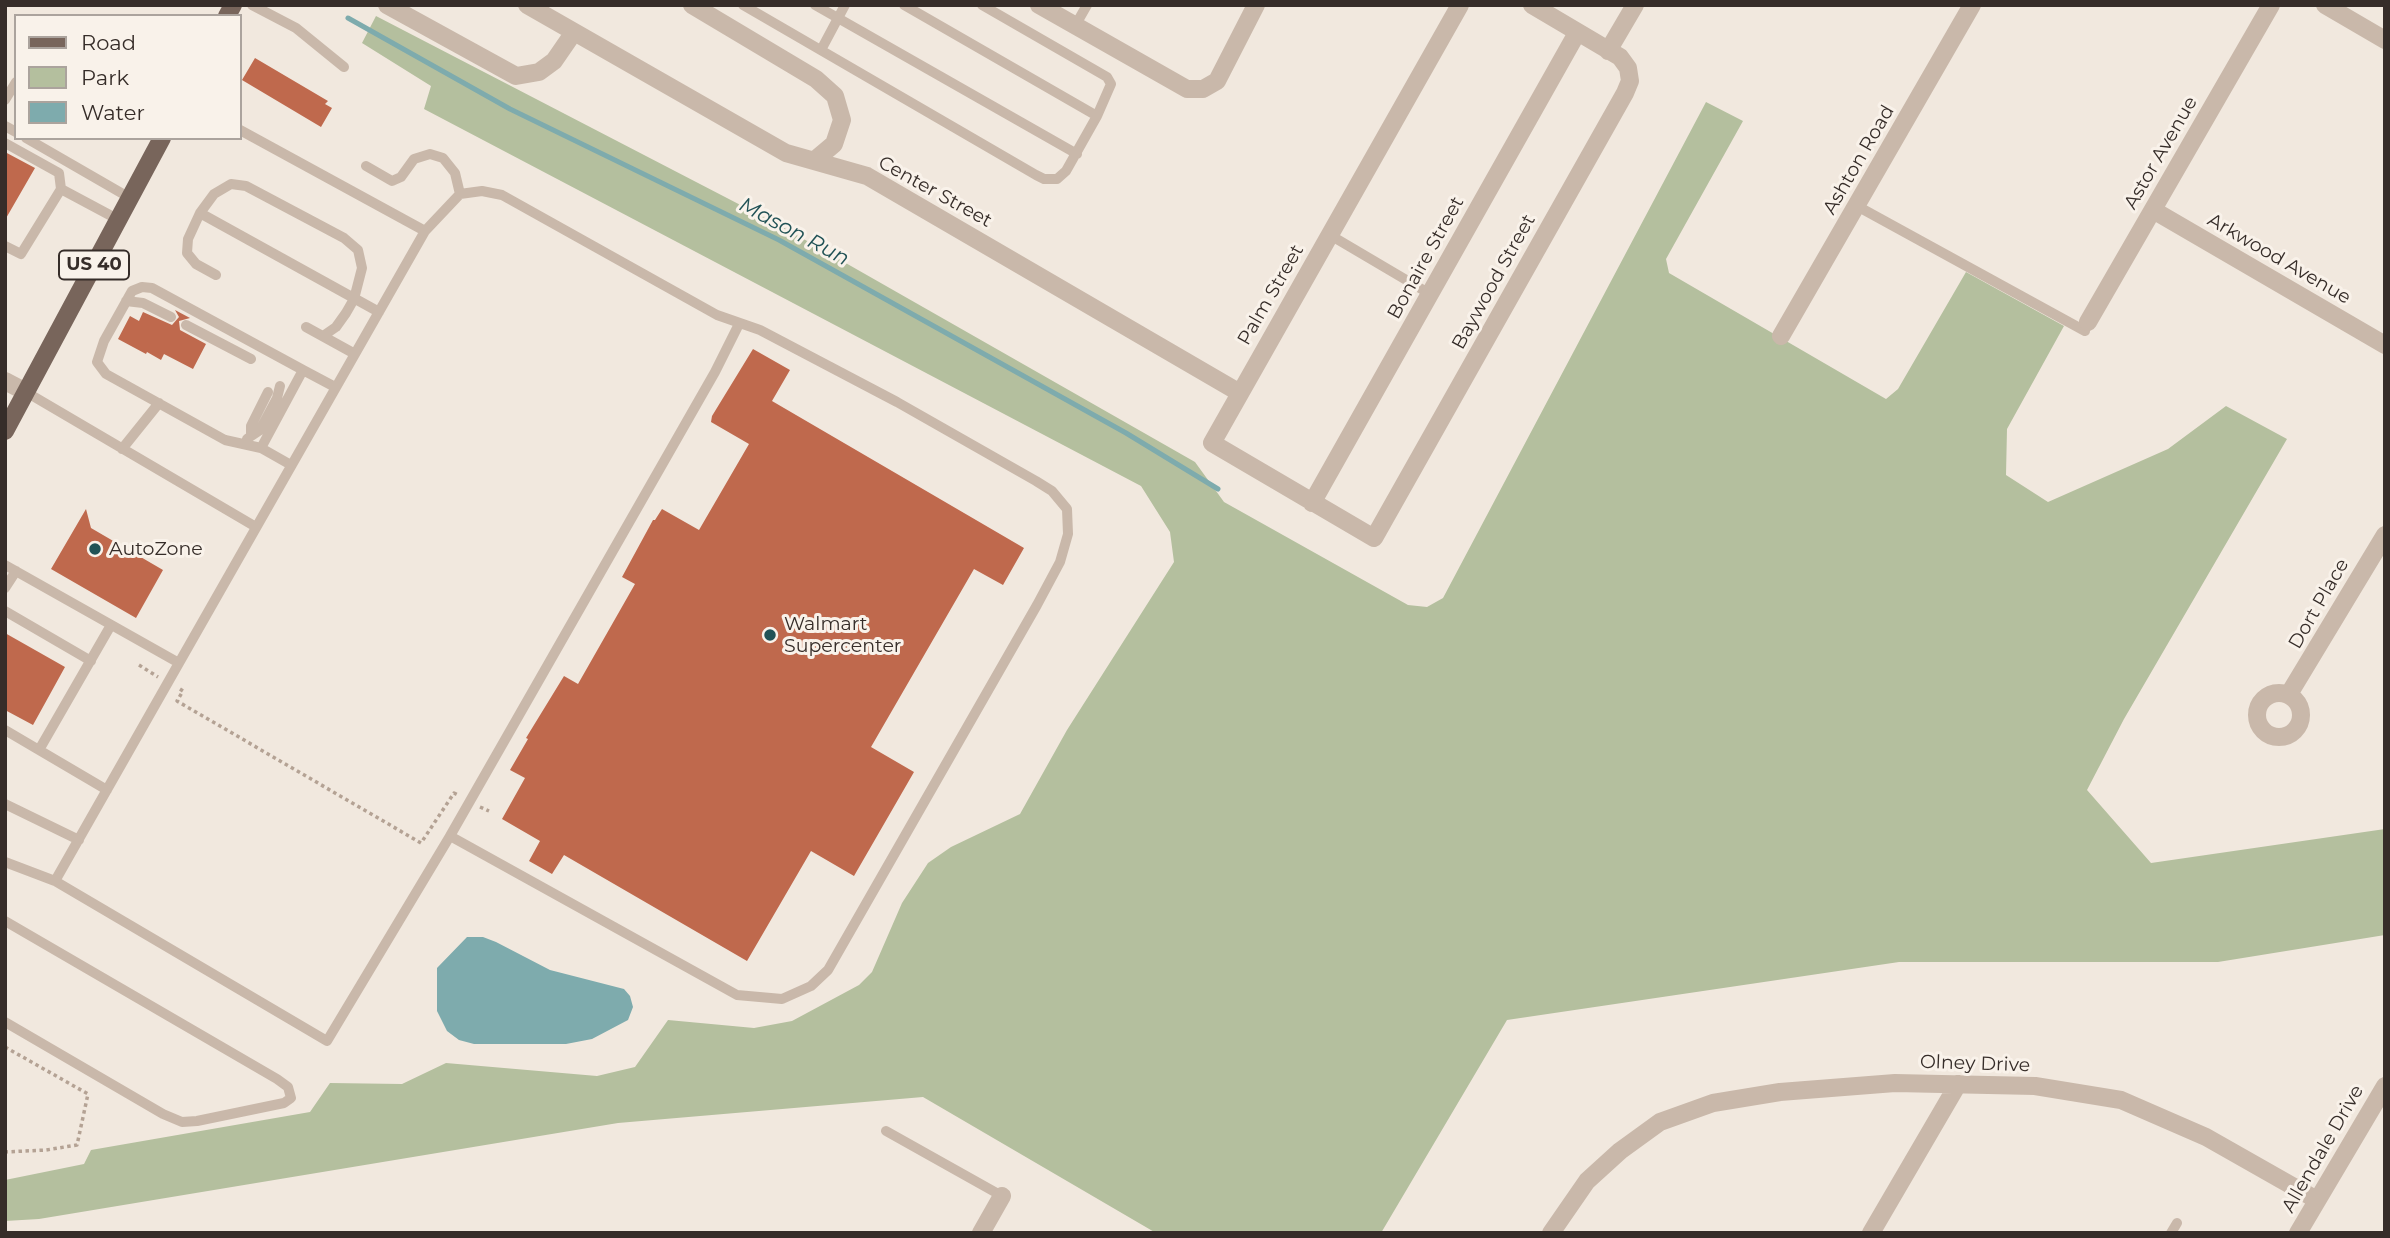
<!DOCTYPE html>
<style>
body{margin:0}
#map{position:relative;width:2390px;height:1238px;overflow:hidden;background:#f1e8de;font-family:Montserrat,sans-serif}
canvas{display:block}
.frame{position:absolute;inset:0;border:7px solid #362d29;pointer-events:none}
.legend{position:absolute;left:14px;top:14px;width:228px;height:126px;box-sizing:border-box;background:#f9f2ea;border:2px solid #aba39d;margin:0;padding:9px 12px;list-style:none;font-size:21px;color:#362d29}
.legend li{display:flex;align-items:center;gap:14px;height:35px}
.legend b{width:35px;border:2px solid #aba39d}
</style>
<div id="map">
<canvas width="2390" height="1238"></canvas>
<div class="frame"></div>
<ul class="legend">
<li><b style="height:9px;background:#78655b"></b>Road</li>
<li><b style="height:19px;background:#b4bf9e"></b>Park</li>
<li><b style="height:19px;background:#7eabad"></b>Water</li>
</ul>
</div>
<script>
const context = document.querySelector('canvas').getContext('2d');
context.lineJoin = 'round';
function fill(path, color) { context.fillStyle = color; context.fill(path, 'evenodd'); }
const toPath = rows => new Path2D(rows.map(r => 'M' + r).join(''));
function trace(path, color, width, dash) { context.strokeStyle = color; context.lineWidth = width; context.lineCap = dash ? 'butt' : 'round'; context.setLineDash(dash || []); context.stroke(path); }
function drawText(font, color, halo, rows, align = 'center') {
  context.font = font + ' Montserrat,sans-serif'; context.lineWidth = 6; context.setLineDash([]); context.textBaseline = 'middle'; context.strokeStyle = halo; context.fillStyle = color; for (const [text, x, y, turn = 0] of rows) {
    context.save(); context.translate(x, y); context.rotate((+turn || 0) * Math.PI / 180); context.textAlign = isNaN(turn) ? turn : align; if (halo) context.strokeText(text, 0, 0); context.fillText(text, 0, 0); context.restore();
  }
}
fill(toPath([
 [376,16,779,225,1195,462,1224,502,1408,605,1427,607,1443,598,1706,102,1743,121,1666,259,1669,273,1886,399,1898,389,1966,272,2064,326,2007,429,2006,475,2048,502,2168,449,2226,406,2287,439,2124,719,2087,790,2151,863,2385,829,2385,935,2218,962,1899,962,1507,1020,1381,1233,1156,1233,923,1097,618,1123,39,1219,5,1221,5,1180,84,1164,91,1150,310,1112,330,1083,402,1084,446,1063,597,1076,635,1067,668,1020,754,1028,792,1021,859,985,872,972,902,903,928,863,951,847,1020,814,1067,730,1174,562,1170,532,1141,486,424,109,431,86,362,43]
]), '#b4bf9e');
fill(toPath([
 [467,937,483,937,496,942,550,970,624,989,630,996,633,1007,628,1020,592,1039,566,1044,474,1044,459,1040,447,1031,437,1011,437,968]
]), '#7eabad');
trace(toPath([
 [348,18,510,109,779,240,1126,433,1218,489]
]), '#7eabad', 5);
fill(toPath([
 [255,58,328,101,325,104,332,108,321,127,242,80],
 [5,152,35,168,5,220],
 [175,310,190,318,179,321,180,330,206,344,193,369,164,354,161,360,147,352,146,354,118,339,130,316,139,321,143,312,172,325,179,317],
 [753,349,790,370,772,401,1024,548,1003,585,974,569,871,747,914,772,854,876,811,851,747,961,564,855,552,874,529,861,540,841,502,819,525,778,510,770,528,739,526,738,564,676,578,684,635,584,622,577,653,520,655,520,662,509,699,530,749,444,711,422,712,416],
 [86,509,91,528,163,570,136,618,51,569],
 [5,633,65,667,33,725,5,710]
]), '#bf694d');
trace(toPath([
 [139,665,158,677],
 [180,689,183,691,177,701,421,843,454,793,458,795],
 [480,807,489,811],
 [5,1047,88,1094,77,1145,46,1150,5,1152]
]), '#b4a294', 3.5, [3.5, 3.5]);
trace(toPath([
 [252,5,296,28,344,67],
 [743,5,1036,175,1044,179,1057,179,1066,171,1097,116,904,5],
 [815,5,1077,154],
 [982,5,1107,77,1111,84,1097,116],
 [1075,26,1087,5],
 [821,50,845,5],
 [5,100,16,82],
 [5,126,16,132],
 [26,138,130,198],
 [5,143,59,173,61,189,119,220],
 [366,166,392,181,401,177,414,159,430,154,443,158,455,173,460,194],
 [1857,206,2085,331],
 [200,213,379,312],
 [1330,235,1430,294],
 [5,246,21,254,61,189],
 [216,275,196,264,187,253,188,239,200,213,214,194,231,184,246,186,344,238,358,250,362,268,354,299,346,313,336,327,323,336],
 [126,301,143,303,171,317],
 [186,325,251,359],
 [306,327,355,354],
 [303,370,335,387],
 [26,392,256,527],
 [251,436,260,430,277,398,280,386],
 [247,439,251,436,251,426,268,392],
 [261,448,303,370,152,288,142,287,132,291,104,341,97,362,106,374,225,440,261,448,291,465],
 [122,449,159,403],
 [5,565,179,663,55,881,327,1041,450,836,737,995,782,999,811,986,828,970,1037,605,1060,562,1068,534,1067,509,1052,491,1036,481,897,402,760,330,717,315,502,195,482,191,460,194,425,231,240,130],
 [5,588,16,571],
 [5,611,91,661],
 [179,663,425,231],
 [5,730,107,790],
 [39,750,111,625],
 [5,804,79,840],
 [450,836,715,372,739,324],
 [5,862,55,881],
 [5,921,277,1079,288,1087,291,1098,284,1103,197,1121,182,1122,163,1114,5,1022],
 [886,1131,1002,1196],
 [2171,1233,2177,1223]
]), '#c9b8aa', 10);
trace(toPath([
 [387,5,516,76,539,72,554,61,574,32],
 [527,5,786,153,867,176,1240,393],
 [692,5,816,79,835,96,842,120,834,144,815,160],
 [1039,5,1187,89,1203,89,1217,81,1256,5],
 [1460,5,1212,443,1374,538,1625,93,1630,81,1628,68,1620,57,1532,5],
 [1608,51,1635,5],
 [2153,210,2385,345],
 [2088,322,2271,5],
 [1781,336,1972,5],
 [5,381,26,392],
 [1312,503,1577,33],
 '2257 715a22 22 0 1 1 44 0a22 22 0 1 1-44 0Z',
 [2289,694,2385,535],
 [981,1233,1002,1196],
 [1551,1233,1587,1181,1620,1151,1660,1122,1713,1103,1780,1092,1895,1083,2035,1086,2121,1100,2206,1137,2317,1200],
 [1871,1233,1958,1084],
 [2298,1233,2385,1086]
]), '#c9b8aa', 18);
trace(toPath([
 [2325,5,2385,40]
]), '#c9b8aa', 18);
trace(toPath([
 [227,16,233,5],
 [5,431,162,138]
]), '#78655b', 18);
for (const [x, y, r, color] of [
 [95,549,7,"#215256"],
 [770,635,7,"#215256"]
]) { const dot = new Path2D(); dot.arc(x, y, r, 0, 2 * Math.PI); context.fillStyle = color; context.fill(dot); trace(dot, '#f9f2ea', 2.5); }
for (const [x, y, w] of [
 [94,265,70]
]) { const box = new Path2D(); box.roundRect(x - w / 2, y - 14.5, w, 29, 5); context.fillStyle = '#f9f2ea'; context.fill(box); trace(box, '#362d29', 2); }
drawText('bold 18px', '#362d29', null, [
 ["US 40",94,265]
]);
drawText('19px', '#362d29', '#f9f2ea', [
 ["Astor Avenue",2161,153,-60],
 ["Ashton Road",1859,160,-60],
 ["Center Street",935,192,29],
 ["Bonaire Street",1426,258,-61],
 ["Arkwood Avenue",2279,259,30],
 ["Baywood Street",1494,282,-61],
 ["Palm Street",1271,295,-60],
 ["Dort Place",2319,604,-60],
 ["Olney Drive",1975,1064,2],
 ["Allendale Drive",2323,1149,-60]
]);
drawText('19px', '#362d29', '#f9f2ea', [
 ["AutoZone",109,549],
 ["Walmart",784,624],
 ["Supercenter",784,646]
], 'left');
drawText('italic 21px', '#215256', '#f9f2ea', [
 ["Mason Run",794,232,28]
]);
</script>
